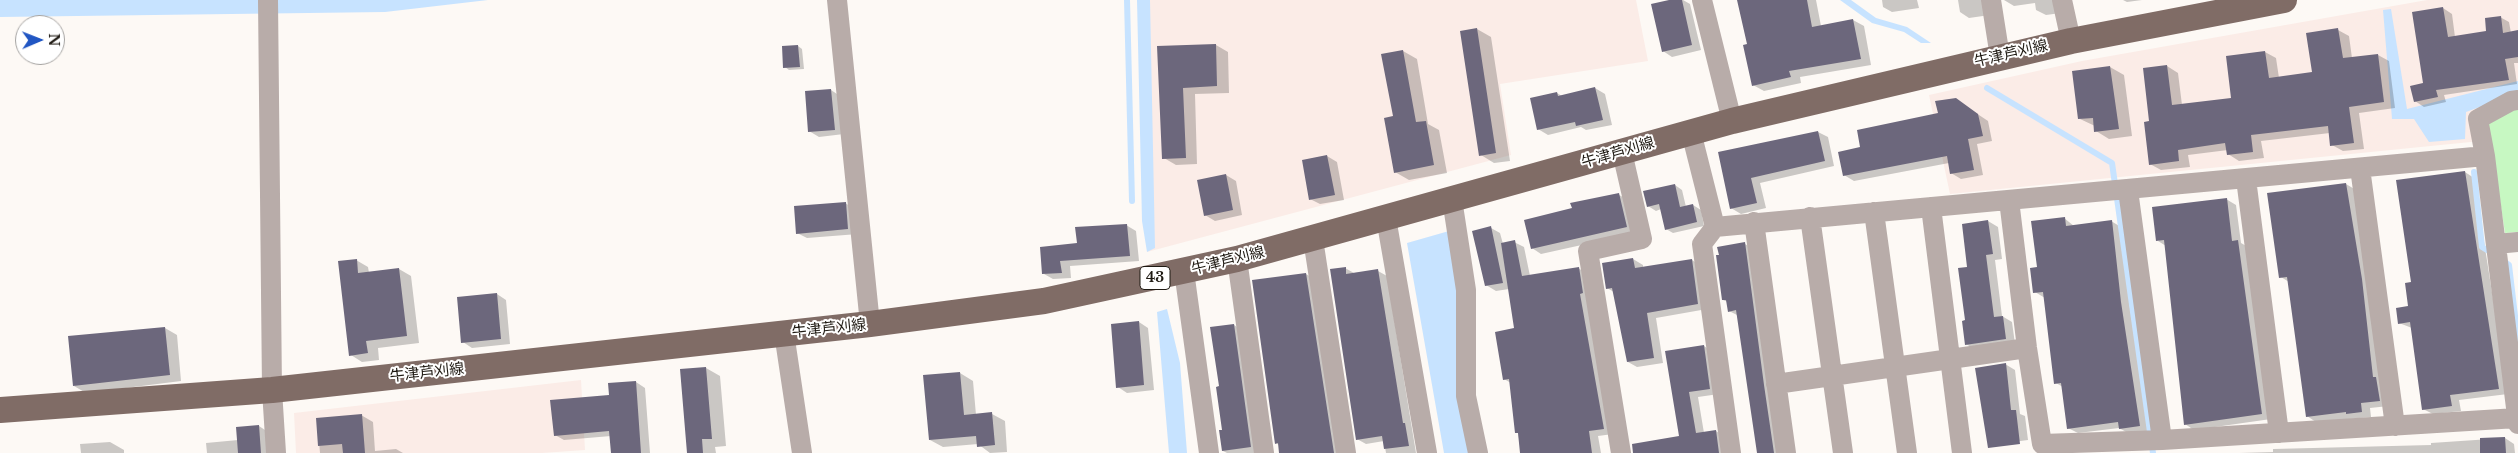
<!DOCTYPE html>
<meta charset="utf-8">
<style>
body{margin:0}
#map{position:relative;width:2518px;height:453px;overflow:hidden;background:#fdf9f5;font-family:"Libre Baskerville",serif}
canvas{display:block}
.north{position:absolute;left:15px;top:15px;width:50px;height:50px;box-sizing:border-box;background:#fff;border:1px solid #a5a3a1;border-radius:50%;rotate:89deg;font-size:14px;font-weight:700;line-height:20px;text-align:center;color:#1f1a13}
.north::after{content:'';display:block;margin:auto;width:18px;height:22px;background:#2156c3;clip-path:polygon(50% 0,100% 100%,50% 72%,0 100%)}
</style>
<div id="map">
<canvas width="2518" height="453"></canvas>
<div class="north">N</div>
</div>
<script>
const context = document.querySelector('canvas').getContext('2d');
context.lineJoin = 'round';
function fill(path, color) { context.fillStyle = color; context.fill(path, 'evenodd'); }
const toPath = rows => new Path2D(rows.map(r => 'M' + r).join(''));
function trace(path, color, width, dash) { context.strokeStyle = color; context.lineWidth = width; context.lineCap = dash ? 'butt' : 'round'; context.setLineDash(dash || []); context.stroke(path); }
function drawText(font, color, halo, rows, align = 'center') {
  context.font = font + ' "Libre Baskerville","Noto Sans JP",serif'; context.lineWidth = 4; context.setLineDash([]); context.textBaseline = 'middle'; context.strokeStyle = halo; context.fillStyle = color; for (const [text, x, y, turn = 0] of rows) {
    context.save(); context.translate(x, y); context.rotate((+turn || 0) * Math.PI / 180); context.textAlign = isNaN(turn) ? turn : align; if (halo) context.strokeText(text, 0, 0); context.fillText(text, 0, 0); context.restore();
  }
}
fill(toPath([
 [1142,0,1636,0,1648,61,1500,84,1511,155,1147,252],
 [2427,0,2518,0,2518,108,2491,140,1950,194,1929,95,2082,61],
 [581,380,585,450,542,453,296,453,294,413]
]), '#fbece7');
fill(toPath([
 [2518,108,2518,232,2505,233,2488,121]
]), '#c7f8c2');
fill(toPath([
 [0,0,488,0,385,12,0,17],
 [1137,0,1150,0,1155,248,1147,252,1142,221],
 [1840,0,1851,0,1876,18,1907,27,1931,43,1921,43,1904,32,1872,23],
 [2391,9,2407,109,2518,81,2518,93,2466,112,2465,139,2429,142,2414,119,2392,119,2383,10],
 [1449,231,1458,289,1468,453,1444,453,1407,243],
 [1167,309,1180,363,1187,453,1169,453,1157,312]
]), '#c7e3ff');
fill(toPath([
 [1674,0,1683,0,1690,4,1701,50,1672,57,1663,51],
 [1738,0,1816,0,1821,26,1853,20,1864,26,1871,65,1800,77,1801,83,1764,91,1753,85,1748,45],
 [1882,0,1917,0,1919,8,1892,12,1883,7],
 [1958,0,1990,0,1990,15,1969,18,1960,12],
 [2004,0,2062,0,2061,13,2046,15,2036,10,2035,3,2014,6],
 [2123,0,2142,0,2127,2],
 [2443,8,2452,14,2455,37,2488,32,2500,17,2509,22,2511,33,2518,32,2518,63,2514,63,2517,84,2444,95,2446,102,2424,107,2415,101,2424,84],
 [1477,29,1491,37,1510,161,1494,163,1481,155,1462,32],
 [2338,30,2349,36,2352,58,2378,55,2389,61,2395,108,2359,113,2364,149,2343,151,2332,145,2330,133,2261,141,2264,158,2239,161,2228,154,2228,150,2188,155,2190,167,2161,170,2150,164,2151,122,2167,66,2178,73,2182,105,2232,99,2265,52,2276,58,2279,78,2313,74],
 [1216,45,1228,52,1229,93,1195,94,1197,164,1176,165,1164,158,1158,47],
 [798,46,802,49,804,69,789,70,785,67],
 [1403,51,1417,59,1428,124,1439,130,1447,173,1409,180,1395,172,1394,117],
 [2110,67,2124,75,2132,136,2109,139,2096,131,2095,126,2080,119],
 [1595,88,1605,94,1612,125,1586,130,1581,127,1548,135,1538,129,1557,93,1562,96],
 [831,90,840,96,844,134,819,137,809,131],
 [1955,99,1988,121,1992,141,1977,144,1983,175,1961,179,1951,173,1949,163,1854,181,1844,175,1862,148,1939,114],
 [1818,132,1828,137,1834,166,1760,183,1766,208,1741,214,1731,208,1719,153],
 [1327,156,1337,162,1344,200,1320,204,1310,199],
 [2465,172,2474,178,2508,394,2459,400,2461,411,2433,414,2423,409,2412,328,2399,323,2410,307,2413,283],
 [1226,175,1236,181,1242,215,1215,221,1205,215,1199,181],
 [2346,184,2356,190,2389,406,2370,408,2371,417,2316,422,2307,416,2289,282,2281,277],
 [1675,185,1682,190,1686,207,1693,205,1701,210,1704,226,1673,233,1666,229,1661,209,1656,211,1648,206],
 [1619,195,1629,200,1636,233,1541,254,1532,248,1573,209],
 [2226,199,2236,205,2241,243,2248,247,2271,419,2194,430,2185,424,2166,246,2158,241],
 [845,203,855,209,858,234,807,238,797,233],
 [2064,218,2074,226,2111,221,2121,227,2130,308,2149,431,2130,434,2119,428,2078,433,2068,428,2063,387,2056,383,2045,298,2035,292,2038,268],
 [1988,221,1998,227,2002,259,1995,260,2002,316,2012,322,2015,344,1976,350,1966,344,1968,268],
 [1126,225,1136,231,1139,261,1070,266,1071,278,1053,279,1044,274,1078,244],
 [1491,228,1500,233,1503,244,1514,242,1524,247,1530,276,1578,268,1588,274,1613,434,1598,436,1601,453,1521,453,1511,383,1504,379,1516,330,1509,289,1496,291,1486,285],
 [1745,244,1754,249,1782,453,1758,453,1739,316,1729,311,1728,302,1723,300],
 [1633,259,1643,265,1643,268,1692,260,1701,266,1707,309,1656,318,1663,363,1637,367,1628,362,1614,292,1607,288],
 [356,260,368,267,369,273,399,269,411,276,419,343,378,348,379,360,362,362,351,355],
 [1345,268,1354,273,1378,271,1387,276,1416,453,1386,453,1384,441,1366,444,1357,439],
 [1306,274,1316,280,1342,453,1280,453,1279,445,1276,443],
 [497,294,506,300,510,344,472,348,463,342],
 [1139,322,1148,328,1154,390,1127,393,1118,387],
 [1234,325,1243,331,1255,453,1227,453,1223,451,1221,387],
 [165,328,177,335,181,381,86,393,74,386],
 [1704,346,1713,352,1719,394,1698,397,1704,433,1716,431,1725,437,1728,453,1638,453,1681,437,1666,352],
 [2005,364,2015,370,2020,414,2025,416,2028,440,1998,444],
 [706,368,720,376,726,446,715,447,716,453,688,453],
 [960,373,973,381,976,415,992,414,1005,421,1007,452,990,453,978,444,943,447,930,440],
 [636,382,645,388,650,453,613,453,611,436,564,440,555,435,610,396],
 [361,415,373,422,375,451,396,449,403,453,320,453,317,419],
 [259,426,268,432,270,453,207,453,206,443,238,440],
 [2505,438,2514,444,2515,453,2239,453,2273,452,2273,449,2431,445,2431,443],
 [110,442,124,450,124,453,81,453,80,444]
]), '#0003');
trace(toPath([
 [1127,0,1132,201],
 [1987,88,2112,163,2153,453],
 [2474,172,2482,247,2492,253],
 [2502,260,2509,265,2518,341]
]), '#c7e3ff', 6);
fill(toPath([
 [1669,0,1682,0,1692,45,1662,52,1651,4],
 [1737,0,1807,0,1812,27,1853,19,1861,59,1789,71,1791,77,1752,86,1743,45,1747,44],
 [2443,7,2448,37,2486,31,2485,18,2501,16,2503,33,2518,30,2518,57,2505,59,2509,80,2436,90,2438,97,2414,102,2410,86,2423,83,2412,12],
 [1477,28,1496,153,1479,156,1460,31],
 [2338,28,2343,58,2378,54,2384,102,2349,107,2354,143,2330,146,2328,126,2251,135,2253,152,2227,155,2225,143,2178,150,2179,161,2149,165,2144,122,2149,121,2143,68,2167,65,2172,105,2231,98,2226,56,2265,51,2269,78,2312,72,2306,33],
 [1216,44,1217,86,1183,88,1186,158,1162,159,1157,46],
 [798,45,800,67,783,68,782,46],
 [1403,50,1416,122,1426,121,1434,165,1394,173,1384,118,1393,116,1381,54],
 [2110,66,2119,129,2094,132,2093,118,2078,119,2072,71],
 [1595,87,1603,120,1576,126,1575,122,1537,130,1530,98,1557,92,1558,96],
 [831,89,835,130,808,132,805,91],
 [1956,98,1978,114,1983,136,1968,139,1974,170,1950,174,1947,156,1843,176,1838,152,1860,147,1857,130,1938,113,1935,101],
 [1818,131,1825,161,1751,178,1757,203,1730,209,1718,152],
 [1327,155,1335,195,1309,200,1302,160],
 [2465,171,2499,389,2450,395,2452,406,2422,410,2410,322,2398,324,2396,308,2408,306,2405,283,2411,282,2396,180],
 [1226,174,1233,210,1204,216,1197,180],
 [2346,183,2362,279,2373,377,2376,377,2380,401,2361,403,2362,412,2346,414,2346,412,2306,417,2287,277,2279,278,2267,193],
 [1675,184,1680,207,1693,204,1697,222,1665,230,1659,204,1647,207,1643,191],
 [1619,193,1627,227,1531,249,1524,220,1572,208,1570,203],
 [2227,198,2232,241,2238,240,2262,414,2184,425,2164,240,2156,241,2152,207],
 [846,202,848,229,796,234,794,206],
 [2065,217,2066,226,2112,220,2121,302,2140,426,2119,429,2118,422,2067,429,2061,383,2054,384,2043,292,2033,293,2030,268,2037,267,2031,221],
 [1988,220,1993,254,1986,255,1994,317,2003,316,2006,339,1965,345,1962,321,1965,320,1958,268,1967,267,1962,224],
 [1127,224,1130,256,1060,261,1062,273,1042,274,1040,247,1077,243,1075,227],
 [1491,226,1503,283,1485,286,1472,231],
 [1515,240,1522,276,1579,267,1583,293,1580,294,1604,429,1589,431,1592,453,1520,453,1518,433,1515,433,1509,379,1503,380,1495,332,1514,328,1501,243],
 [1745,242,1764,385,1774,453,1757,453,1736,310,1728,312,1726,300,1722,300,1716,255,1719,255,1717,247],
 [1633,258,1635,268,1692,259,1698,304,1647,313,1654,358,1627,362,1612,288,1606,289,1602,263],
 [357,259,358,273,399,268,407,336,366,341,368,353,349,356,338,261],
 [1346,267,1346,274,1378,269,1403,423,1405,423,1409,446,1384,449,1382,436,1356,440,1330,269],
 [1306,273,1334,453,1279,453,1278,443,1275,444,1252,280],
 [497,293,501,339,461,343,457,297],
 [1139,321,1144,385,1116,388,1111,324],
 [1234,324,1251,447,1222,451,1219,430,1222,430,1216,387,1219,386,1210,327],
 [165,327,170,375,73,386,68,336],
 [1704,345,1710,389,1689,392,1696,433,1716,430,1719,453,1633,453,1632,444,1679,436,1665,351],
 [2006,363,2011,410,2016,410,2020,444,1988,448,1975,368],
 [706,367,712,439,702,439,703,453,687,453,680,369],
 [960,372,964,415,992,412,995,445,977,447,976,436,929,440,923,375],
 [636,381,641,453,611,453,609,431,554,436,550,400,609,395,608,383],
 [362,414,365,453,343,453,342,444,318,446,316,418],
 [259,425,261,453,238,453,236,427],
 [2505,437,2506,453,2480,453,2480,438]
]), '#6c677c');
trace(toPath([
 [268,0,272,390,276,453],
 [837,0,870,324],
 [1702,0,1732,121],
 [1991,0,2000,57],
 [2062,0,2071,41],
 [1691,132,1715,227,1702,244,1731,453],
 [2485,156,2478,119,2511,101,2518,100],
 [2360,168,2395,426],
 [2246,179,2279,433],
 [2128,190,2162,440],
 [1452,199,1466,290,1466,396,1478,453],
 [2009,200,2027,348,2042,444,2162,440,2517,418],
 [1931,207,1962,453],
 [1874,212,1907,453],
 [1810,217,1843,453],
 [1386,218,1427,453],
 [1754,222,1786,453],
 [1715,227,2485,156,2518,424],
 [1313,239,1346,453],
 [2496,244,2518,242],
 [1237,259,1264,453],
 [1184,271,1209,453],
 [784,333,802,453],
 [1776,384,2027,348],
 [1621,453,1588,251,1642,239,1622,152]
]), '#b8aca9', 20);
trace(toPath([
 [0,410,272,390,870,324,1044,301,1237,259,1732,121,2071,41,2284,0]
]), '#806c66', 26);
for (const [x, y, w] of [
 [1155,278,30]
]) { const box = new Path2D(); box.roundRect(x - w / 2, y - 11.5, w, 23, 4); context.fillStyle = '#fff'; context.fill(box); trace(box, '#1f1a13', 1); }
drawText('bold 14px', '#1f1a13', null, [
 ["43",1155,278]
]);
drawText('15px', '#1f1a13', '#fff', [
 ["牛津芦刈線",2011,54,-13],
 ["牛津芦刈線",1618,153,-16],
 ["牛津芦刈線",1228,261,-14],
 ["牛津芦刈線",829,329,-6],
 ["牛津芦刈線",427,373,-6]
]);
</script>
